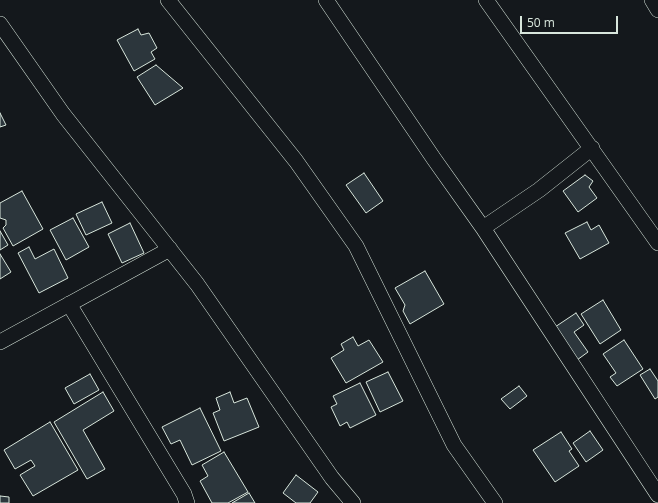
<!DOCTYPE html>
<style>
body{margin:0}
#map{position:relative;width:658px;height:503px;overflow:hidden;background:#14181c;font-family:"Open Sans",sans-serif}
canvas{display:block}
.scale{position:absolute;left:520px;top:16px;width:98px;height:18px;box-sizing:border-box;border:2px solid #d8e6dc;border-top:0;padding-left:5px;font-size:12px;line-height:14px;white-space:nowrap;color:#d8e6dc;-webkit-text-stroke:3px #14181c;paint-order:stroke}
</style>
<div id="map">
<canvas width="658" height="503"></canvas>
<div class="scale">50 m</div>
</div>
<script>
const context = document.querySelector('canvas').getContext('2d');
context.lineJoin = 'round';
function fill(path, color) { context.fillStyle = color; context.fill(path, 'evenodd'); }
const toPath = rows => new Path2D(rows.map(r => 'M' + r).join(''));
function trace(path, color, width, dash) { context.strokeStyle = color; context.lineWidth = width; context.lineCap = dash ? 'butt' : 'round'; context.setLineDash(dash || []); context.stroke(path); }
const building = toPath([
 [138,29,141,35,149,33,157,48,151,52,155,59,134,71,117,40,138,29],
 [156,65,183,88,155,105,137,77,156,65],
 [0,113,6,125,0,127,0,113],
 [364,173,383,201,366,213,346,185,364,173],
 [585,175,593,181,589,187,597,198,578,212,563,191,585,175],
 [22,191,43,229,13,246,3,228,6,225,6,220,0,218,0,203,22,191],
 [102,202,112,223,86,235,76,214,102,202],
 [73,218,89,247,66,260,50,230,73,218],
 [587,222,591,230,599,225,609,243,580,259,565,233,587,222],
 [130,223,144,253,122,263,108,234,130,223],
 [0,231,8,245,0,250,0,231],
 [29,247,35,259,54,249,68,278,39,293,18,253,29,247],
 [0,254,11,272,0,279,0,254],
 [425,271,444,304,410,324,403,311,405,305,395,288,425,271],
 [603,300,621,330,600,344,581,314,603,300],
 [576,313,584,325,574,332,588,352,577,360,555,327,576,313],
 [353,337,358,346,369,340,383,362,346,383,331,358,344,350,341,344,353,337],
 [624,340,643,369,617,386,610,377,616,373,603,354,624,340],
 [650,369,658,381,658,397,655,399,640,375,650,369],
 [388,372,403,401,380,412,366,382,388,372],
 [90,374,99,390,74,404,65,388,90,374],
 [360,383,376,415,350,428,347,422,340,426,331,407,337,404,333,396,360,383],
 [519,386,527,396,510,409,501,399,519,386],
 [103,392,114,411,83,430,105,469,87,479,54,422,103,392],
 [230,392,234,403,247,398,259,427,224,441,213,413,220,410,216,398,230,392],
 [200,408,221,451,192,465,180,440,171,444,162,427,200,408],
 [50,422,78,470,33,496,20,475,35,466,31,460,15,469,4,450,50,422],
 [590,431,603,450,586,462,573,443,590,431],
 [561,432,572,449,569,451,579,466,555,482,533,450,561,432],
 [224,452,248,492,228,503,212,503,200,481,208,476,202,465,224,452],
 [296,475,318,492,310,503,296,503,283,493,296,475],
 [249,493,255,503,232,503,249,493],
 [0,496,9,497,9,503,0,503,0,496]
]);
fill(building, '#2c363c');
trace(building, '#d8e6dc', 1);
const minor = toPath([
 [168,0,296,161,356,246,454,445,495,503],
 [326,0,434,159,483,228,658,495],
 [486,0,658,243],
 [652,0,658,10],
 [0,24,63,114,197,284,332,478,353,503],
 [483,228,539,190,592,148],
 [69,304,184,494,187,503],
 [0,342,170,249]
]);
trace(minor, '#d8e6dc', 16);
trace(minor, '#14181c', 15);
</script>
